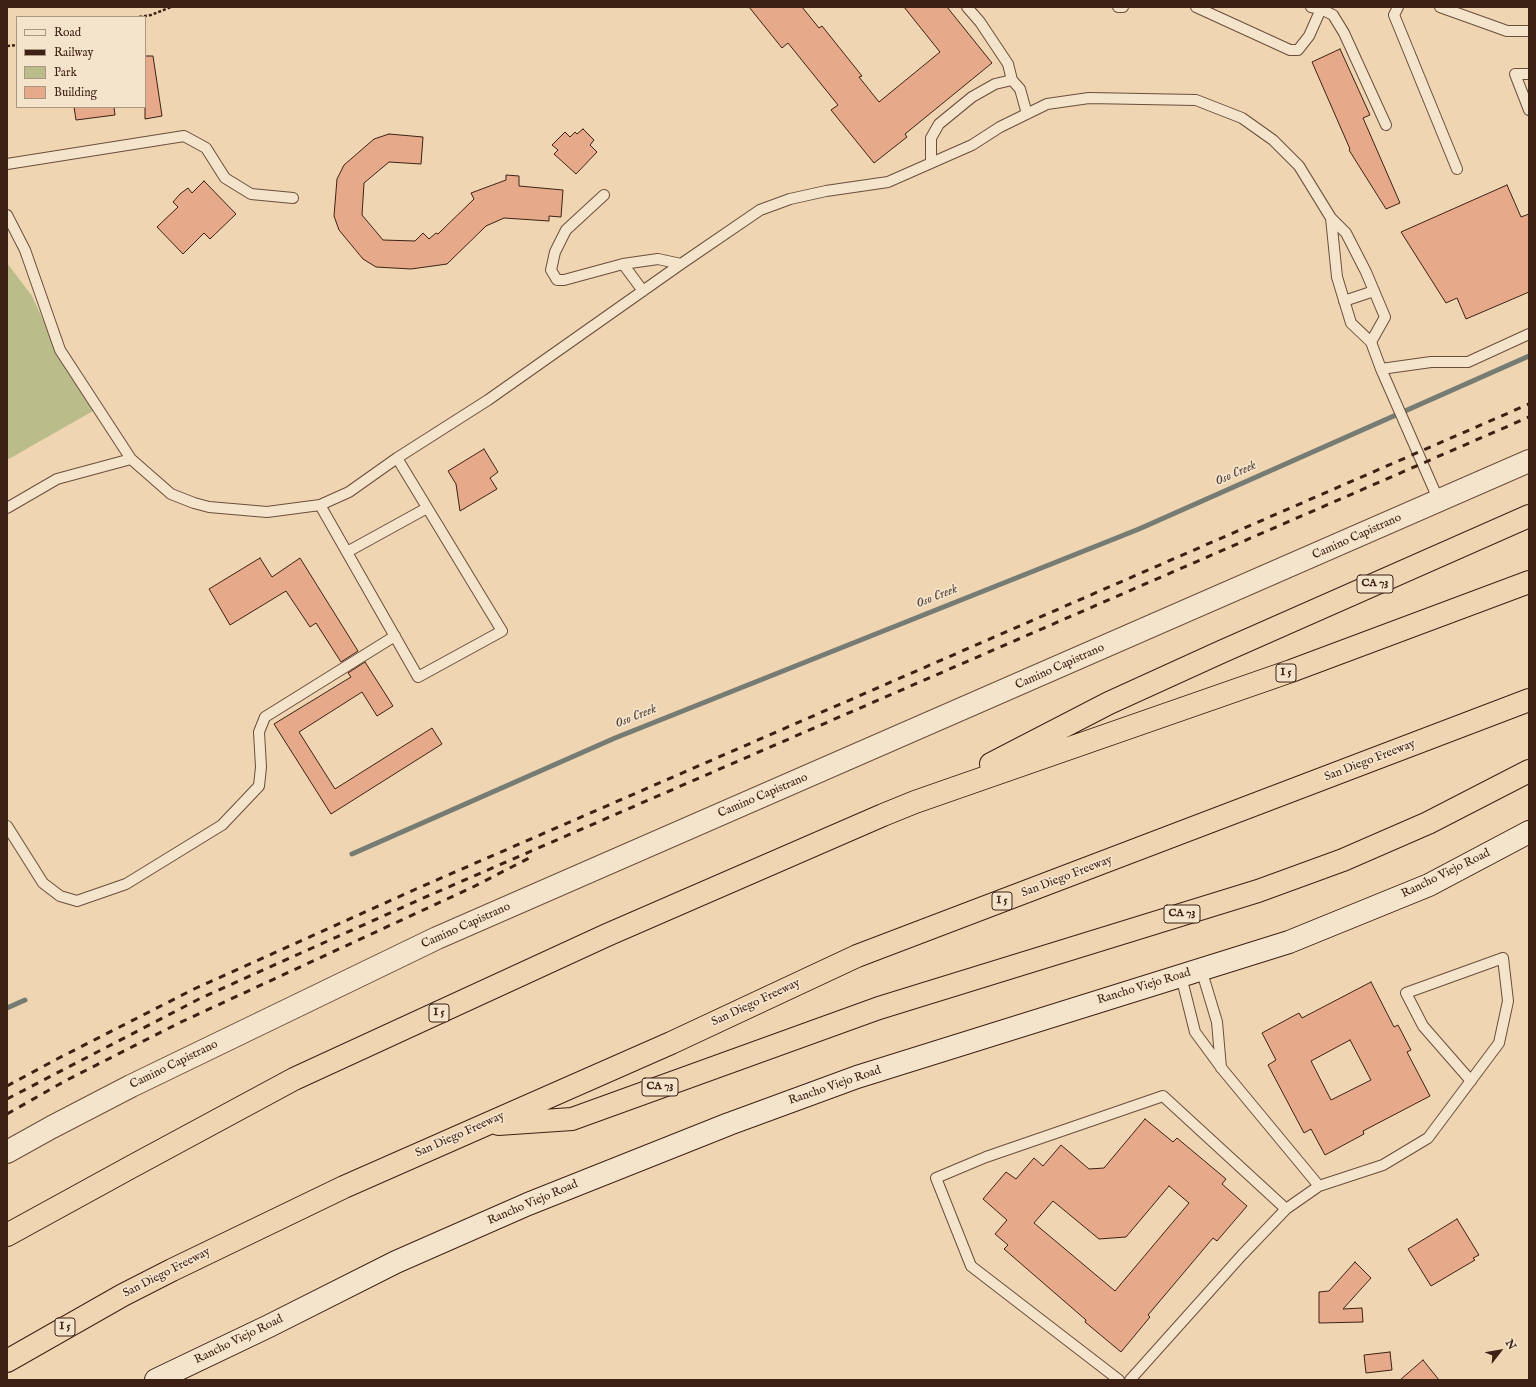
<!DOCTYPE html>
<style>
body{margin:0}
#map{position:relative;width:1536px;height:1387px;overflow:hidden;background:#efd5b1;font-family:"IM FELL English",serif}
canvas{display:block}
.frame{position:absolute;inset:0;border:8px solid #3d2115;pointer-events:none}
.legend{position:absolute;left:16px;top:16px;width:130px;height:92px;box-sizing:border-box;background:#f5e4cc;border:1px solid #ab9683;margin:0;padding:5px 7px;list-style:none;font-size:12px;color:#3d2115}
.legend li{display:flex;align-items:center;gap:8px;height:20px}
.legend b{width:20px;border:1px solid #ab9683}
.north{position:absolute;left:1480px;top:1331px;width:40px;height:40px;-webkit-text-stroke:3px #f5e4cc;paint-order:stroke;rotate:59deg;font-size:11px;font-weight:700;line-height:16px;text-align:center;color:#3d2115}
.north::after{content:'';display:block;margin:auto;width:14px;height:18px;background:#3d2115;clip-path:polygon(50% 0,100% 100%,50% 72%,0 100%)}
</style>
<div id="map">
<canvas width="1536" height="1387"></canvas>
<div class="frame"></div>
<ul class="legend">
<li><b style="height:5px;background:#f5e4cc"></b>Road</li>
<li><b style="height:5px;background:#3d2115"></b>Railway</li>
<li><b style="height:11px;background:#babd8a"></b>Park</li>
<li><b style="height:11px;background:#e6aa8b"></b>Building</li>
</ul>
<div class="north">N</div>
</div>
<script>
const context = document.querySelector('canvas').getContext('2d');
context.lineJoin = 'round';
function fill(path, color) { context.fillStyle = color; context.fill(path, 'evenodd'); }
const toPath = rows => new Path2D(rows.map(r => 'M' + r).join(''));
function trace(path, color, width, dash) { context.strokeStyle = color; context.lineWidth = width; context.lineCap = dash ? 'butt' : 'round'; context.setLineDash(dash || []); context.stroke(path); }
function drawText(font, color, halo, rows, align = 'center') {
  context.font = font + ' "IM FELL English",serif'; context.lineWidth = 3.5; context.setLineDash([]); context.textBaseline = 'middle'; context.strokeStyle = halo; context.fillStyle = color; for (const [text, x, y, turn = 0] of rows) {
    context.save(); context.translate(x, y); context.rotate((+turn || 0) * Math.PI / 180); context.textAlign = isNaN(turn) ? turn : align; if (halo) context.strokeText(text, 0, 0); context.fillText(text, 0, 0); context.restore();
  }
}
fill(toPath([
 [7,263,32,296,59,355,93,411,7,460]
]), '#babd8a');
trace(toPath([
 [352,854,615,738,1139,529,1529,356],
 [7,1008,25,1000]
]), '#767b74', 5);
const building = toPath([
 [749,7,802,7,819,28,822,26,862,76,859,77,879,102,940,52,904,7,947,7,992,63,905,134,907,137,874,163,831,110,838,105,788,43,782,48,749,7],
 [1340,49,1370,115,1363,118,1400,203,1386,209,1349,150,1350,149,1312,62,1340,49],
 [145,56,153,56,162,116,145,119,145,56],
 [74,107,114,107,115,115,76,120,74,107],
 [583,129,594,140,590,145,597,152,576,174,554,154,558,150,552,145,565,132,570,137,575,132,577,134,583,129],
 [389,134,423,137,421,164,389,162,364,183,362,215,383,240,415,241,423,233,429,239,436,233,438,234,474,199,471,193,506,180,506,175,519,176,519,186,563,190,561,217,549,216,549,221,504,218,486,226,447,264,411,269,376,267,363,259,339,230,334,216,337,179,344,165,374,139,389,134],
 [204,181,236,214,210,239,204,233,183,254,157,227,178,207,173,202,180,194,188,188,192,193,204,181],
 [1507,185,1521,217,1529,214,1529,292,1466,319,1457,298,1446,303,1401,232,1507,185],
 [484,449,498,472,490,478,497,489,460,511,456,484,448,471,484,449],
 [260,558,272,577,300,558,358,651,341,662,316,623,310,627,286,591,230,625,209,589,260,558],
 [365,662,393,706,377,716,362,692,299,732,335,789,432,728,442,744,331,814,274,724,351,677,348,673,365,662],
 [1371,982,1394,1027,1398,1025,1411,1050,1407,1052,1430,1096,1363,1131,1364,1134,1325,1155,1311,1129,1304,1133,1268,1065,1276,1060,1262,1033,1299,1013,1302,1018,1371,982],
 [1350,1040,1371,1080,1331,1100,1311,1061,1350,1040],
 [1145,1119,1173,1142,1177,1138,1226,1179,1222,1184,1247,1206,1217,1241,1213,1238,1148,1315,1150,1317,1121,1352,1085,1322,1086,1320,1004,1249,1008,1245,995,1234,1007,1220,983,1199,1006,1172,1016,1179,1034,1158,1043,1166,1061,1145,1089,1169,1104,1168,1145,1119],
 [1169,1186,1189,1203,1115,1291,1034,1223,1053,1201,1099,1239,1126,1237,1169,1186],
 [1457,1219,1479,1255,1473,1258,1475,1260,1431,1286,1408,1249,1457,1219],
 [1355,1262,1371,1278,1343,1309,1362,1308,1363,1322,1319,1323,1319,1292,1329,1291,1355,1262],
 [1390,1352,1392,1370,1366,1373,1364,1355,1390,1352],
 [1423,1360,1439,1380,1400,1380,1423,1360]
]);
fill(building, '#e6aa8b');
trace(building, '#3d2115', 1);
const service = toPath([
 [967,7,980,22,1008,64,1012,80],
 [1118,7,1123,7],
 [1196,7,1290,50,1298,50,1309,36,1321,9,1323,7],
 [1311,7,1321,9,1333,15,1344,33,1386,125],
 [1398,7,1394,15,1457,169],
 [1440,7,1507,31,1529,31],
 [1529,74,1515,74,1529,110],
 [931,163,931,138,939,124,972,97,995,84,1012,80,1020,89,1027,114],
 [7,164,184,136,206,148,225,178,251,194,293,198],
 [604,195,566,230,555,252,551,270,557,280,564,280,623,264],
 [7,215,25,250,60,350,131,459,171,494,194,503,209,507,267,512,320,505,349,492,397,458,488,400,681,264,760,210,790,199,826,191,888,182,972,145,1000,127,1047,104,1089,98,1196,100,1242,118,1273,140,1299,166,1331,218,1346,233,1366,272,1385,317,1371,342],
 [1331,218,1337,277,1351,323,1371,342,1381,369,1439,501],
 [643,291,623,264,658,259,681,264],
 [1344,301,1374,291],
 [1381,369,1431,362,1468,362,1529,334],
 [320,505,418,677,502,631,397,458],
 [7,508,57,479,131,459],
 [347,552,427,508],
 [7,826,43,883,60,896,77,901,126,884,222,825,259,786,261,767,259,732,265,717,395,636],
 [1201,969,1217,1022,1221,1068],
 [1181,976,1195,1032,1223,1070,1319,1186],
 [1119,1380,971,1266,936,1178,986,1157,1163,1096,1286,1209],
 [1130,1380,1242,1255,1286,1209,1319,1186,1383,1165,1428,1138,1499,1043,1508,1001,1503,958,1406,993,1423,1026,1471,1081]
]);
const tertiary = toPath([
 [7,1152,52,1127,131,1086,437,938,1529,461]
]);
const secondary = toPath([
 [156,1380,269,1326,396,1262,528,1204,729,1124,857,1077,1289,942,1429,885,1529,832]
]);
const motorway = toPath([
 [991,764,1109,703,1221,652,1529,516],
 [498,1124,572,1119,879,1008,1258,891,1343,860,1428,823,1529,771],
 [7,1235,131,1167,294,1079,607,935,883,815,915,802,1291,671,1529,582],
 [7,1361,123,1295,172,1270,344,1187,671,1043,857,956,1529,700]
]);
trace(service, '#6a4e3c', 12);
trace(tertiary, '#6a4e3c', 24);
trace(secondary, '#3d2115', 24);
trace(motorway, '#3d2115', 24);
trace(toPath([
 [139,17,151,15,171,7],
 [7,46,17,45]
]), '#3d2115', 2.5, [3, 2]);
trace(service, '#f5e4cc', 10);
trace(tertiary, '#f5e4cc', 22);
trace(secondary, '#f5e4cc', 22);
trace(motorway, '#efd5b1', 22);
trace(toPath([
 [7,1086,57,1059,194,989,416,889,1529,404],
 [7,1099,201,998,421,899,1529,417],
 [7,1114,65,1081,179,1023,473,887,533,856]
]), '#3d2115', 3, [7, 7]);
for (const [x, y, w] of [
 [1375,584,36],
 [1286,673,20],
 [1002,901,20],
 [1182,914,36],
 [439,1013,20],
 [660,1087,36],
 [65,1327,20]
]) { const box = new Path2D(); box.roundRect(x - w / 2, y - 9, w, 18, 3); context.fillStyle = '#f5e4cc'; context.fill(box); trace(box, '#3d2115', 1); }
drawText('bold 11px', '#3d2115', null, [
 ["CA 73",1375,584],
 ["I 5",1286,673],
 ["I 5",1002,901],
 ["CA 73",1182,914],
 ["I 5",439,1013],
 ["CA 73",660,1087],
 ["I 5",65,1327]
]);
drawText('12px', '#3d2115', '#f5e4cc', [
 ["Camino Capistrano",1357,537,-24],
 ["Camino Capistrano",1060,667,-24],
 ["San Diego Freeway",1370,761,-21],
 ["Camino Capistrano",763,796,-23],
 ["Rancho Viejo Road",1446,874,-26],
 ["San Diego Freeway",1067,877,-21],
 ["Camino Capistrano",466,926,-24],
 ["Rancho Viejo Road",1144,987,-17],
 ["San Diego Freeway",756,1003,-25],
 ["Camino Capistrano",174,1065,-26],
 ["Rancho Viejo Road",835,1086,-19],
 ["San Diego Freeway",460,1135,-24],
 ["Rancho Viejo Road",533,1203,-23],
 ["San Diego Freeway",167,1273,-27],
 ["Rancho Viejo Road",239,1340,-26]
]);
drawText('italic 13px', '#55463d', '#f5e4cc', [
 ["Oso Creek",1236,474,-24],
 ["Oso Creek",937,597,-22],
 ["Oso Creek",636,717,-22]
]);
</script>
